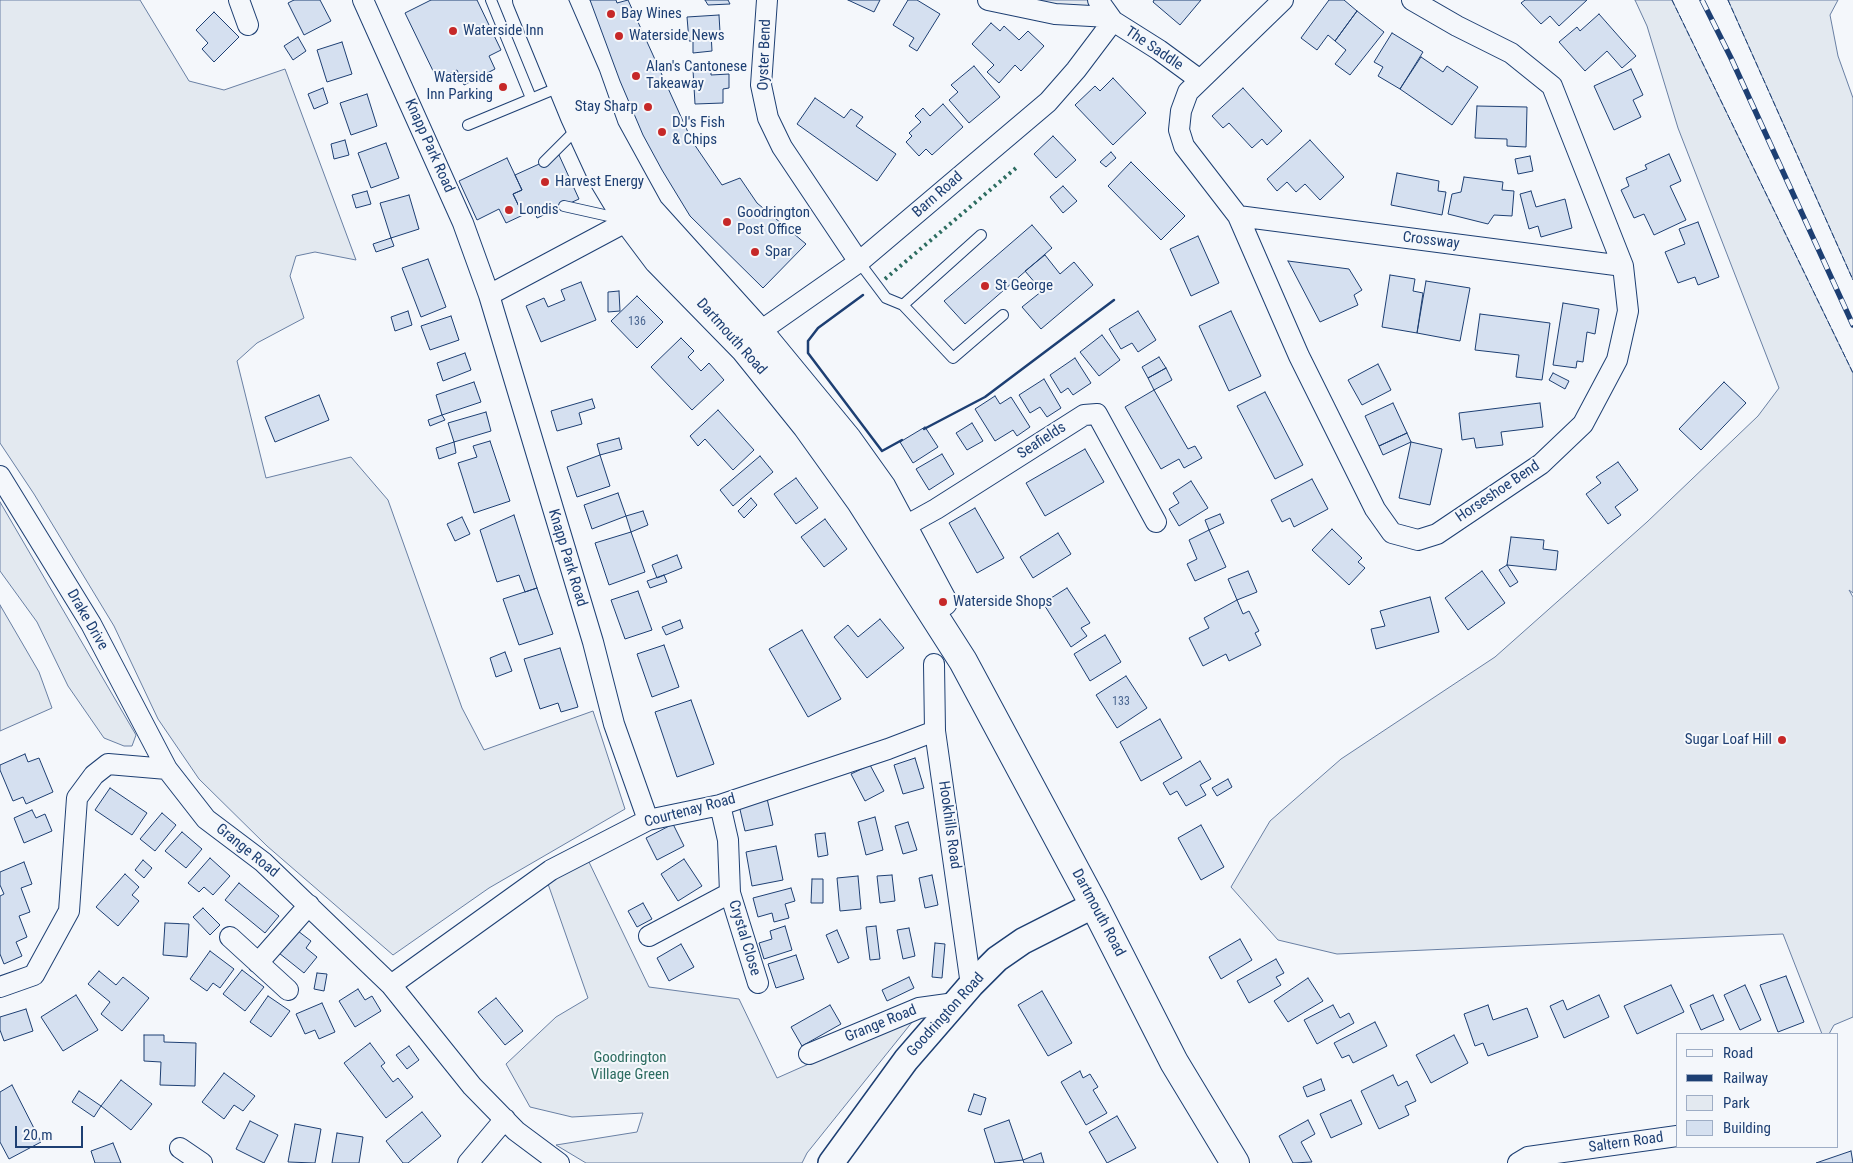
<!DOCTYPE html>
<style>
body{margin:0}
#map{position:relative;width:1853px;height:1163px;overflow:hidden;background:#f4f7fb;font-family:"Roboto Condensed",sans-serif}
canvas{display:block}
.legend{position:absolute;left:1676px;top:1033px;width:162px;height:115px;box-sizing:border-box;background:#f4f7fb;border:1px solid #9eadc5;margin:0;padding:6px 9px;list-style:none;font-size:15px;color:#1d3f73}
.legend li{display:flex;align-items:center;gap:10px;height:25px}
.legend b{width:25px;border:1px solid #9eadc5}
.scale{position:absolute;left:15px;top:1126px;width:68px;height:22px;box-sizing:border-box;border:2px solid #1d3f73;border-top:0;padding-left:6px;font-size:15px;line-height:18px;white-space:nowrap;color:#1d3f73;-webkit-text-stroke:4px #f4f7fb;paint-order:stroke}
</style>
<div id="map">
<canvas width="1853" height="1163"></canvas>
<ul class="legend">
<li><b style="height:6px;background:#f4f7fb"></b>Road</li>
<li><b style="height:6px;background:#1d3f73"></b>Railway</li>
<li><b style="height:14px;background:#e3e9f0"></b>Park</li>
<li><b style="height:14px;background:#d5e0f0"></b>Building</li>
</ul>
<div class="scale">20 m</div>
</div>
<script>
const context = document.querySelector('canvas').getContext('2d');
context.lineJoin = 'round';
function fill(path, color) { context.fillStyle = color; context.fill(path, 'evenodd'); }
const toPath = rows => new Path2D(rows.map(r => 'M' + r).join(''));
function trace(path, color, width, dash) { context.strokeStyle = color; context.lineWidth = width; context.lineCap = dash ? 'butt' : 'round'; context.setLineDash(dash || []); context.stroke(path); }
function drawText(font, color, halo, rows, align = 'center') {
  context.font = font + ' "Roboto Condensed",sans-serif'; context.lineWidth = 4; context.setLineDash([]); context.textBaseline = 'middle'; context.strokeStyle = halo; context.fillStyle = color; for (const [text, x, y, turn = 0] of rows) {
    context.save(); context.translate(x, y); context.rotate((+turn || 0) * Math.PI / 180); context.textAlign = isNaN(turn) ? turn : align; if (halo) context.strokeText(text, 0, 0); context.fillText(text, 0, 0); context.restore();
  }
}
const green = toPath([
 [0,0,140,0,189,81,224,90,285,69,356,260,315,252,296,256,290,276,304,318,257,343,237,361,266,478,351,457,388,500,462,708,484,750,593,711,625,809,489,888,393,955,267,846,199,779,158,719,114,626,34,494,0,443,0,0],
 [1017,0,1088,0,1091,8,1017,0],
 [1635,0,1672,0,1853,373,1853,593,1849,590,1853,597,1853,1017,1834,1025,1829,1034,1822,1034,1783,934,1337,954,1278,940,1231,887,1270,821,1341,759,1495,657,1647,522,1758,416,1779,388,1678,128,1647,26,1635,0],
 [1728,0,1838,0,1830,15,1838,56,1853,98,1853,280,1728,0],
 [0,502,136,735,132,746,124,746,104,738,68,686,37,622,0,571,0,502],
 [0,605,39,672,52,708,0,731,0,605],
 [588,860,649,987,739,999,777,1078,917,1016,807,1153,802,1163,586,1163,556,1145,637,1132,643,1113,572,1117,530,1107,506,1064,556,1017,588,998,547,881,588,860]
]);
fill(green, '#e3e9f0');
trace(green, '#687fa3', 1);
const building = toPath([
 [294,0,320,0,331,21,304,35,288,3,294,0],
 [431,0,477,0,501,50,489,56,495,69,464,85,457,70,437,79,405,13,431,0],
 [590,0,616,0,617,3,628,0,692,141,722,185,740,178,757,203,806,244,763,288,690,216,662,170,643,135,620,81,590,0],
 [705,0,728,0,730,4,708,5,705,0],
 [848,0,880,0,874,12,848,0],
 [908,0,917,0,940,14,917,51,909,46,914,38,893,25,908,0],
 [1154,0,1201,0,1180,25,1153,2,1154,0],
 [1329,0,1344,0,1357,11,1335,41,1328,35,1317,50,1301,38,1329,0],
 [1525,0,1587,0,1559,26,1550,16,1541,24,1521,3,1525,0],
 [1357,11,1384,32,1350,75,1335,64,1346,50,1335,41,1357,11],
 [214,12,239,37,214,62,202,49,208,43,196,30,214,12],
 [1599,14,1636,56,1622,68,1607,51,1585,71,1559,42,1577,27,1580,31,1599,14],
 [719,15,720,32,711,33,712,51,693,53,693,41,689,41,687,17,719,15],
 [991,23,1000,31,1004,26,1019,40,1028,31,1044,46,1021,71,1015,65,999,83,987,72,994,65,972,44,991,23],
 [1392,33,1423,52,1400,89,1378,76,1383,67,1374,62,1392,33],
 [298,37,306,51,293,60,284,46,298,37],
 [342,42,352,74,327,82,317,50,342,42],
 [1421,57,1443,72,1447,66,1478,87,1452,125,1400,89,1421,57],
 [974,66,1000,97,969,123,949,100,958,92,951,85,974,66],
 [1631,69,1643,95,1633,100,1641,117,1614,130,1594,86,1631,69],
 [693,70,711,70,711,75,729,74,729,88,723,89,723,103,695,104,693,70],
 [1113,78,1146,113,1113,145,1075,105,1095,86,1100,91,1113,78],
 [323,88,328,103,314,109,308,94,323,88],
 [1243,88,1282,131,1267,145,1262,139,1252,148,1229,123,1223,128,1212,116,1243,88],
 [367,94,377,126,351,135,340,103,367,94],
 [815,98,844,118,851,109,863,117,856,126,896,154,877,181,797,124,815,98],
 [943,104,963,127,932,155,926,149,919,156,906,142,912,136,909,133,921,122,915,116,923,108,930,116,943,104],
 [1477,106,1527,107,1526,147,1507,146,1507,139,1475,138,1477,106],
 [1053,136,1076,160,1056,178,1034,154,1053,136],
 [345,140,349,155,334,159,331,144,345,140],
 [1310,140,1344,177,1320,200,1305,184,1296,192,1287,182,1277,191,1267,179,1310,140],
 [386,143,399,178,371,188,358,153,386,143],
 [1111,152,1116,158,1106,167,1100,162,1111,152],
 [1669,154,1681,181,1670,186,1686,220,1654,235,1644,214,1634,218,1621,190,1629,186,1626,178,1647,169,1645,165,1669,154],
 [559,155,579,199,537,218,534,210,523,215,513,194,522,190,515,175,559,155],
 [1530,156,1533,171,1518,174,1515,159,1530,156],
 [507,158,522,190,513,194,523,215,506,223,499,209,477,220,459,181,507,158],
 [1131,162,1185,216,1161,240,1108,186,1131,162],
 [1397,173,1439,181,1438,191,1446,192,1442,215,1391,205,1397,173],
 [1464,177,1503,182,1502,190,1514,191,1512,216,1494,215,1488,224,1448,214,1452,194,1461,192,1464,177],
 [1063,186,1077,201,1063,213,1050,197,1063,186],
 [367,191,371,204,356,208,352,195,367,191],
 [1531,191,1536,207,1565,199,1572,228,1541,237,1538,226,1529,229,1520,194,1531,191],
 [409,195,419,229,391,238,380,203,409,195],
 [1698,222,1719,277,1698,285,1695,277,1678,283,1665,252,1685,244,1679,229,1698,222],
 [1032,225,1052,248,965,324,944,301,1032,225],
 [1198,236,1219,283,1191,296,1170,249,1198,236],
 [391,238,394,246,376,252,373,244,391,238],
 [1045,255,1060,274,1074,262,1093,285,1041,329,1022,307,1042,291,1025,271,1045,255],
 [428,259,446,307,421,317,402,268,428,259],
 [1288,261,1349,269,1362,290,1354,295,1358,305,1320,322,1288,261],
 [1390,275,1415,279,1413,291,1423,293,1417,333,1382,327,1390,275],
 [1426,281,1470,288,1460,341,1417,333,1426,281],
 [581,282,596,320,541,342,526,306,544,298,548,307,565,300,561,290,581,282],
 [619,291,620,311,608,312,608,292,619,291],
 [637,296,663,322,637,348,611,321,637,296],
 [1563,303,1599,309,1595,334,1587,332,1583,362,1577,361,1576,368,1553,365,1563,303],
 [408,311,412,325,395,331,391,317,408,311],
 [1138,311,1156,340,1138,352,1132,343,1121,349,1109,329,1138,311],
 [1231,311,1261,376,1229,391,1199,326,1231,311],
 [1480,314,1550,323,1542,380,1516,377,1519,355,1475,350,1480,314],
 [451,316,459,340,430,350,421,326,451,316],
 [1102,335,1120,360,1099,376,1080,352,1102,335],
 [681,338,694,351,688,357,701,371,709,363,724,380,692,410,651,367,681,338],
 [465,353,471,370,443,381,437,363,465,353],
 [1159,357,1166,368,1148,378,1142,367,1159,357],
 [1075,358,1091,383,1073,395,1068,388,1061,393,1050,375,1075,358],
 [1378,364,1391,390,1362,405,1348,380,1378,364],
 [1166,368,1172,380,1154,390,1148,378,1166,368],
 [1553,373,1569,381,1565,389,1549,380,1553,373],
 [1044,379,1061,408,1047,417,1040,407,1030,413,1019,395,1044,379],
 [474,382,481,402,442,415,436,395,474,382],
 [1724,382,1746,403,1701,450,1679,429,1724,382],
 [1154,390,1188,449,1195,446,1202,458,1184,468,1179,459,1161,469,1125,407,1154,390],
 [1265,392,1303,465,1275,479,1237,406,1265,392],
 [319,395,329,420,275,442,265,417,319,395],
 [995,396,1000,404,1011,397,1030,427,1017,436,1013,430,995,441,975,409,995,396],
 [592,399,595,408,579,413,582,424,557,431,551,411,592,399],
 [1393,403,1407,433,1379,446,1365,416,1393,403],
 [1540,403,1543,427,1501,432,1503,445,1476,448,1474,438,1462,440,1459,413,1540,403],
 [718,410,754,450,733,470,705,439,698,446,690,436,718,410],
 [486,412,491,431,454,442,448,423,486,412],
 [442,415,445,420,430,426,428,420,442,415],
 [972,423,983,441,967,450,956,433,972,423],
 [925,427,938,447,913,463,900,442,925,427],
 [1407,433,1411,442,1383,455,1379,446,1407,433],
 [619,438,622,449,600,455,597,444,619,438],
 [490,441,510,501,474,513,458,463,477,457,473,446,490,441],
 [454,442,456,453,439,459,436,448,454,442],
 [1411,442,1442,449,1430,505,1399,498,1411,442],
 [1085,449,1104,482,1045,516,1026,483,1085,449],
 [942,454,954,474,929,490,916,469,942,454],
 [600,455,610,486,577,497,567,467,600,455],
 [760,456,773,472,733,506,720,490,760,456],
 [1618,462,1638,490,1615,507,1621,515,1608,524,1586,494,1601,483,1596,477,1618,462],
 [796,478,818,508,796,524,774,494,796,478],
 [1312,479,1328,509,1294,527,1290,518,1282,522,1271,500,1312,479],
 [1191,481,1208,508,1179,526,1169,509,1179,503,1173,493,1191,481],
 [618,493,626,516,592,529,584,505,618,493],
 [751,498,757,505,744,518,738,511,751,498],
 [975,508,1004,558,977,573,949,523,975,508],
 [643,511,648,525,631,532,626,516,643,511],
 [1220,514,1224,523,1209,530,1205,520,1220,514],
 [514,515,537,588,525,592,519,575,497,582,480,530,514,515],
 [462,517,470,534,455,541,447,524,462,517],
 [825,519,847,549,824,567,801,537,825,519],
 [1332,529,1362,558,1358,562,1365,568,1349,585,1312,550,1332,529],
 [1209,530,1226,567,1195,581,1187,564,1197,559,1189,540,1209,530],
 [631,532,645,572,609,585,595,543,631,532],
 [1058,533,1071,554,1033,578,1020,557,1058,533],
 [1511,537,1544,540,1543,549,1558,551,1556,570,1507,565,1511,537],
 [677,555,682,568,657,578,652,565,677,555],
 [1507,565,1518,582,1510,587,1499,570,1507,565],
 [1248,571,1257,592,1237,600,1228,579,1248,571],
 [1482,571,1505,603,1468,630,1445,598,1482,571],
 [664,575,667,582,650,588,647,581,664,575],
 [537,588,553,634,519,645,503,599,537,588],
 [1067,588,1090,623,1081,628,1087,636,1071,647,1043,603,1067,588],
 [638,591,652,630,625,639,611,600,638,591],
 [1430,597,1439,632,1376,649,1371,629,1385,626,1380,611,1430,597],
 [1237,600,1243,614,1249,611,1259,631,1255,633,1261,645,1229,661,1226,654,1203,666,1189,638,1209,628,1204,618,1237,600],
 [880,619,904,648,867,678,834,637,848,625,858,637,880,619],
 [680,620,683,628,666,635,662,627,680,620],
 [802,630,841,699,808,717,769,649,802,630],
 [1105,635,1121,662,1090,681,1074,654,1105,635],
 [664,645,679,687,652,697,637,654,664,645],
 [560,648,578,707,561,712,558,703,540,709,524,659,560,648],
 [505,652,512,671,496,677,490,658,505,652],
 [1126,676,1147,708,1117,728,1096,695,1126,676],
 [691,700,714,764,677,777,655,712,691,700],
 [1160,719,1182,758,1141,781,1120,742,1160,719],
 [25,754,28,762,39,758,53,792,26,804,23,797,13,801,0,770,0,765,25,754],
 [915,758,924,788,903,794,894,765,915,758],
 [1200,761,1211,779,1200,785,1206,795,1186,806,1177,791,1170,795,1163,783,1200,761],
 [870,765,884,791,865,801,851,774,870,765],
 [1228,779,1232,787,1217,796,1212,788,1228,779],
 [110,788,147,813,132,835,95,810,110,788],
 [766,794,773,825,745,831,738,801,766,794],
 [32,810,36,818,45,814,52,831,24,843,14,818,32,810],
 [162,813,176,825,155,851,140,839,162,813],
 [875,817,883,850,866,855,858,822,875,817],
 [908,822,917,850,903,854,895,826,908,822],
 [673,824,684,846,657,860,646,838,673,824],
 [1201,825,1224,867,1201,880,1178,838,1201,825],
 [182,832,202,849,186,868,165,851,182,832],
 [825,833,828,855,818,857,815,834,825,833],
 [776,846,783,880,752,886,746,852,776,846],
 [210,858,230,876,213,895,204,887,199,892,188,883,210,858],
 [684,859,702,886,678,901,661,874,684,859],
 [143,860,152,868,144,878,135,870,143,860],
 [24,862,32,884,21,888,30,912,19,916,27,937,16,942,22,956,4,964,0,954,0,896,4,894,0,885,0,872,24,862],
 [125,874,139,887,132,895,139,901,118,926,96,907,125,874],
 [892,875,895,901,880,903,877,876,892,875],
 [932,875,938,905,925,908,919,878,932,875],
 [858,876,861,909,840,911,837,878,858,876],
 [812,879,823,879,823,903,811,903,812,879],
 [239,883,279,916,265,933,225,900,239,883],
 [791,888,795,901,785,904,789,918,774,922,772,913,758,917,753,898,791,888],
 [643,903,652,919,637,927,628,911,643,903],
 [203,908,220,925,210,935,193,917,203,908],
 [165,923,189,924,187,957,163,955,165,923],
 [785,926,792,950,764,959,759,943,772,939,770,931,785,926],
 [876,926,880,959,870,960,866,927,876,926],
 [909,928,915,956,903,959,897,930,909,928],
 [837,930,849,958,838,963,826,935,837,930],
 [298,931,311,941,306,948,317,957,304,973,279,953,298,931],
 [1240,939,1252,960,1221,979,1209,957,1240,939],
 [935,943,945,944,942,978,932,977,935,943],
 [681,944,694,967,669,981,657,958,681,944],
 [210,951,234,969,220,988,213,983,207,991,190,979,210,951],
 [796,955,804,979,776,988,768,964,796,955],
 [1276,959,1284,973,1276,977,1281,985,1249,1003,1237,981,1276,959],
 [242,970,264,987,245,1011,223,994,242,970],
 [99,971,116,985,123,977,149,998,122,1031,101,1014,110,1002,88,984,99,971],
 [317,973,327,974,324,991,314,989,317,973],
 [1786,976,1804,1022,1778,1032,1760,985,1786,976],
 [909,977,914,988,887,1001,882,990,909,977],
 [1308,978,1323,1001,1288,1022,1274,1001,1308,978],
 [1671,985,1684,1012,1637,1034,1624,1006,1671,985],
 [1745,985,1761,1020,1740,1030,1724,995,1745,985],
 [358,989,365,1000,372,996,381,1011,355,1027,339,1001,358,989],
 [1042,991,1072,1043,1048,1056,1018,1005,1042,991],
 [76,995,98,1030,63,1051,41,1017,76,995],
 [1599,995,1609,1017,1564,1038,1550,1006,1563,1000,1567,1010,1599,995],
 [1713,995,1724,1020,1701,1030,1690,1005,1713,995],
 [268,996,290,1011,271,1037,250,1022,268,996],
 [496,998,523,1031,505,1045,478,1012,496,998],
 [322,1003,335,1032,319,1039,315,1030,305,1034,296,1014,322,1003],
 [830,1005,841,1024,802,1046,791,1027,830,1005],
 [1333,1005,1340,1018,1349,1013,1354,1023,1317,1044,1304,1020,1333,1005],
 [1488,1005,1493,1020,1527,1008,1538,1037,1488,1056,1483,1043,1475,1046,1464,1014,1488,1005],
 [26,1009,33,1031,4,1041,0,1030,0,1017,26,1009],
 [1375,1022,1387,1046,1353,1063,1349,1055,1342,1058,1334,1043,1375,1022],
 [144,1035,164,1035,164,1042,196,1043,195,1086,160,1085,161,1062,144,1061,144,1035],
 [1454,1035,1468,1063,1431,1083,1416,1055,1454,1035],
 [370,1043,385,1063,381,1066,393,1082,398,1078,413,1097,386,1118,344,1063,370,1043],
 [409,1046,419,1060,407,1069,396,1055,409,1046],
 [1080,1071,1083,1078,1090,1074,1098,1087,1093,1090,1107,1113,1086,1125,1061,1082,1080,1071],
 [224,1073,255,1096,243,1111,234,1105,224,1119,202,1102,224,1073],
 [1393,1075,1398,1086,1407,1081,1416,1101,1405,1106,1409,1115,1379,1129,1361,1091,1393,1075],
 [1321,1079,1325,1090,1307,1097,1303,1087,1321,1079],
 [121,1080,152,1104,131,1130,101,1106,121,1080],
 [12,1085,41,1142,9,1159,0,1142,0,1092,12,1085],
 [79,1091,101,1106,94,1117,72,1102,79,1091],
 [974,1094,986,1098,981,1115,968,1111,974,1094],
 [1351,1100,1362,1124,1331,1138,1320,1114,1351,1100],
 [422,1112,441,1136,408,1163,403,1163,386,1141,422,1112],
 [1117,1116,1136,1148,1107,1163,1089,1132,1117,1116],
 [1009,1120,1023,1160,995,1163,984,1129,1009,1120],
 [1308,1120,1315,1134,1301,1142,1312,1162,1293,1163,1279,1136,1308,1120],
 [250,1121,278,1135,264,1163,236,1149,250,1121],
 [295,1124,321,1129,315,1163,288,1162,295,1124],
 [337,1133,363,1137,359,1163,332,1163,337,1133],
 [113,1143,121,1163,95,1163,91,1151,113,1143],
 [1851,1151,1853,1163,1816,1163,1851,1151],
 [1041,1153,1044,1163,1024,1163,1023,1160,1041,1153]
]);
fill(building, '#d5e0f0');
trace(building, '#1d3f73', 1);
const service = toPath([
 [491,0,531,98],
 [468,125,562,86],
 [544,162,579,127],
 [564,206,622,219],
 [859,262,886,298,903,305,953,358,1003,315],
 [903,305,981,235]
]);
const minor = toPath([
 [239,0,248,25],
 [363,0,463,223,489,295,593,642,614,724,648,820],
 [767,0,761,85,768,118,782,147,859,262],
 [988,0,1055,14,1109,17],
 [1098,0,1113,21,1159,50,1200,80],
 [1283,0,1188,92,1181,111,1179,130,1184,146,1238,216,1299,356,1375,509,1392,533,1418,540,1437,534,1541,464,1583,424,1617,360,1628,311,1623,266,1552,86,1511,53,1457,26,1412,0],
 [1238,216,1623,266],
 [489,295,639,215],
 [751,341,759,332,859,262,1048,102,1076,70,1113,21],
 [0,476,91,624,167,769],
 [891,534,936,509,1084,415,1097,414,1156,522],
 [934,664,935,731,971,985],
 [720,805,728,840,730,893,758,983],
 [649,936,730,893],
 [230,937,288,990],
 [258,963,309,905],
 [391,985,551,870,648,820,720,805,888,749,935,731],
 [0,987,34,975,69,911,77,798,94,775,108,764,167,769,206,819,263,862,391,985,472,1086,516,1131,559,1163],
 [809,1054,919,1008,955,1003],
 [180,1148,202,1163],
 [468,1163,505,1119],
 [1518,1163,1528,1157,1677,1136]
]);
const tertiary = toPath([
 [831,1163,906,1060,971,985,997,959,1023,941,1094,905]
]);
const primary = toPath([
 [527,0,575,117,604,180,628,220,658,260,745,349,807,426,860,500,963,661,1094,905,1174,1062,1235,1163],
 [553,0,586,76,605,130,649,210,759,332,847,439,882,488,943,602]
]);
trace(service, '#1d3f73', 12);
trace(minor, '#1d3f73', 22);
trace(tertiary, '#1d3f73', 28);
trace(primary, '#1d3f73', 30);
trace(service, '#f4f7fb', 10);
trace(minor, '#f4f7fb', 20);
trace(tertiary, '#f4f7fb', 25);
trace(primary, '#f4f7fb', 28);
const rail = toPath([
 [1702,0,1731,58,1853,325]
]);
trace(rail, '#1d3f73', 5.5);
trace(rail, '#f4f7fb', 4, [11]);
trace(toPath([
 [885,279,1016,168]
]), '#2c6c60', 4, [2.5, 4]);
trace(toPath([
 [1672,0,1853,373],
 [1728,0,1853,280]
]), '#1d3f73', 1, [6, 2.5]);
trace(toPath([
 [863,295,818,328,808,341,808,353,882,451,902,440],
 [924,429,985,397,1114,300]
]), '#1d3f73', 2.5);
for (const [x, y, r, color] of [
 [611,14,5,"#c62828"],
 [453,31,5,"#c62828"],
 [619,36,5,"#c62828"],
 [636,76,5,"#c62828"],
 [503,87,5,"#c62828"],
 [648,107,5,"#c62828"],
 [662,132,5,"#c62828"],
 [545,182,5,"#c62828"],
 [509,210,5,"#c62828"],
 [727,222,5,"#c62828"],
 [755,252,5,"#c62828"],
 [985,286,5,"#c62828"],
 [943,602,5,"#c62828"],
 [1782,740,5,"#c62828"]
]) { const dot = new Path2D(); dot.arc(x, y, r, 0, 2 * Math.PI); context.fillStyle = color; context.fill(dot); trace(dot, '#f4f7fb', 2); }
drawText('12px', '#4b6792', null, [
 ["136",637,322],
 ["133",1121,702]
]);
drawText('15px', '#1d3f73', '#f4f7fb', [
 ["Bay Wines",621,14],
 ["Waterside Inn",463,31],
 ["Waterside News",629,36],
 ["Alan's Cantonese",646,67],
 ["Takeaway",646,84],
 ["Waterside",493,78,"right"],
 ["Inn Parking",493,95,"right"],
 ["Stay Sharp",638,107,"right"],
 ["DJ's Fish",672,123],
 ["& Chips",672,140],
 ["Harvest Energy",555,182],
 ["Londis",519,210],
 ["Goodrington",737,213],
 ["Post Office",737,230],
 ["Spar",765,252],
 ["St George",995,286],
 ["Waterside Shops",953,602],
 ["Sugar Loaf Hill",1772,740,"right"]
], 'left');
drawText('15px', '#1d3f73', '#f4f7fb', [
 ["The Saddle",1154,49,34],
 ["Oyster Bend",765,55,-88],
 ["Knapp Park Road",429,146,66],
 ["Barn Road",938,195,-41],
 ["Crossway",1431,241,7],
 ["Dartmouth Road",731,337,48],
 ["Seafields",1042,441,-33],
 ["Horseshoe Bend",1498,492,-34],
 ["Knapp Park Road",567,558,73],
 ["Drake Drive",87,620,60],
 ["Courtenay Road",690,811,-15],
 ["Hookhills Road",949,825,82],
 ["Grange Road",247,851,39],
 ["Dartmouth Road",1098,913,62],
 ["Crystal Close",744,938,73],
 ["Goodrington Road",946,1015,-48],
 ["Grange Road",881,1024,-22],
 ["Saltern Road",1626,1143,-8]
]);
drawText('15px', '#2c6c60', '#f4f7fb', [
 ["Goodrington",630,1058],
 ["Village Green",630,1075]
]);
</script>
